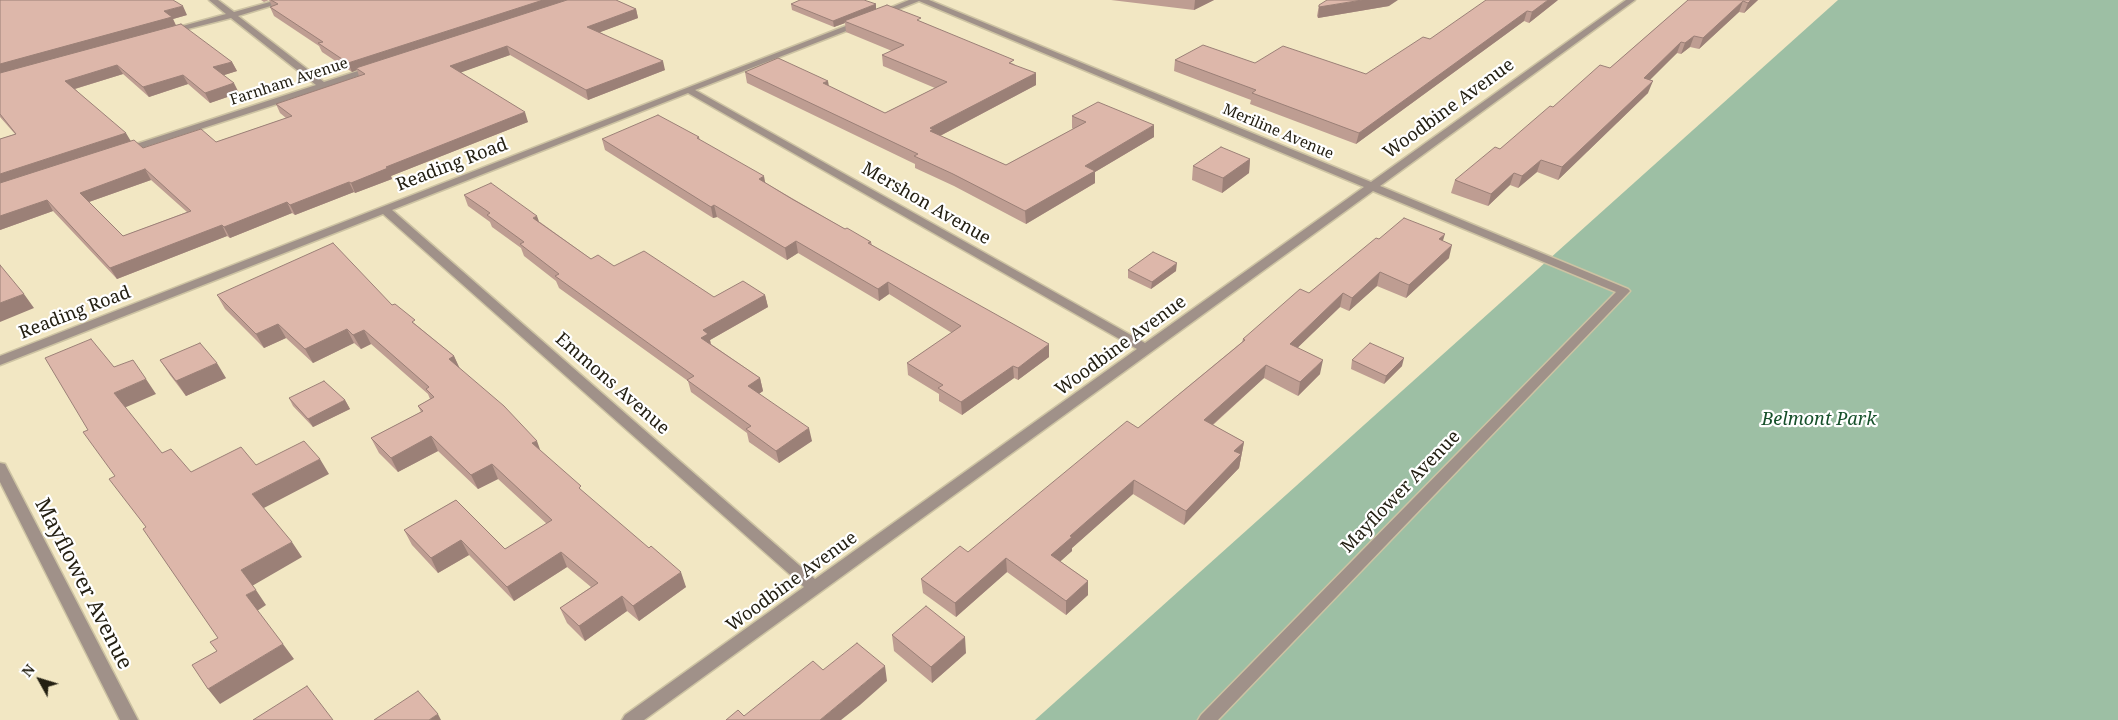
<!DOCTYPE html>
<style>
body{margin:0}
#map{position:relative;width:2118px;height:720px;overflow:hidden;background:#f2e7c3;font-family:"Noto Serif",serif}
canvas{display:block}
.north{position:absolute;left:15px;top:655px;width:50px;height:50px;-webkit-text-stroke:4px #fff;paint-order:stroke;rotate:309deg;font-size:14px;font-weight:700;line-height:20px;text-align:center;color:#242013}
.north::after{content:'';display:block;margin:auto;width:18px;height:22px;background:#242013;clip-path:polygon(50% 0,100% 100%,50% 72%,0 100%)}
</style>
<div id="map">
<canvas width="2118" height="720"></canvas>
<div class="north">N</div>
</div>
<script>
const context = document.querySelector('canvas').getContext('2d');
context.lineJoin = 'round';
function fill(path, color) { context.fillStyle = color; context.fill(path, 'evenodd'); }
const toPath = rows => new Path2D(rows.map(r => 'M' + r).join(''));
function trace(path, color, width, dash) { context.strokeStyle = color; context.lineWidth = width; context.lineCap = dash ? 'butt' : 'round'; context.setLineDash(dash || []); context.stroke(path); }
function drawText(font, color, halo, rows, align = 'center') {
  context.font = font + ' "Noto Serif",serif'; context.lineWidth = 4.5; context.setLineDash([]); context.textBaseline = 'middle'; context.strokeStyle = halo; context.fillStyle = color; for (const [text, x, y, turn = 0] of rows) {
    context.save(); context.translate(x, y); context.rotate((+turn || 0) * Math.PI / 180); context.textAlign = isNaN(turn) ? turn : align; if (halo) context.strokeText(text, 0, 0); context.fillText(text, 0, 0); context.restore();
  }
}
fill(toPath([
 [1838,0,2118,0,2118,720,1035,720]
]), '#9dbfa4');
const street = toPath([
 [209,0,218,0,234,12,277,0,290,0,238,16,324,82,373,66,377,69,326,88,127,153,121,153,121,149,316,85,231,18,168,34,168,30,226,14,209,0],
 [909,0,929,0,1371,182,1626,0,1635,0,1380,186,1628,289,1630,291,1218,720,1198,720,1201,715,1616,292,1373,191,644,720,622,720,625,715,804,587,383,214,0,365,0,356,861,20,865,22,864,24,695,90,1145,343,1364,187,919,1,882,16,875,14,909,0],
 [688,93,1137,349,815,579,392,210,688,93],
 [0,463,5,464,7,468,138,720,120,720,0,482,0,463]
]);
trace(street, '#cdc3a3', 3);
fill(street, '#a09189');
fill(toPath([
 [0,0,187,15,173,19,176,25,232,62,237,71,224,75,239,93,210,103,188,84,149,97,123,74,75,89,130,141,143,148,216,142,286,118,280,113,276,104,359,76,357,70,352,72,322,52,319,46,274,16,270,7,272,6,269,0,264,2,261,0,616,0,636,9,638,18,600,32,665,70,588,100,510,55,461,72,528,122,391,176,392,179,355,193,354,192,295,215,292,213,230,238,227,236,117,279,53,211,0,230,0,139,15,134,0,117],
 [151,180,187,212,123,236,89,202],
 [1111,0,1214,0,1194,10],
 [1558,0,1529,23,1524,21,1356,144,1250,104,1251,100,1174,71,1175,60,1255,63,1366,74,1430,39],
 [1688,0,1758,0,1744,13,1739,12,1699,49,1690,47,1681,54,1677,53,1649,80,1648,93,1558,180,1537,172,1518,188,1510,185,1488,206,1451,193,1455,180,1500,149,1553,107,1610,68],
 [791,4,876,9,922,22,1014,64,1036,85,940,136,1006,165,1073,129,1072,128,1072,116,1154,137,1095,172,1095,183,1026,224,954,186,915,168,915,164,747,83,745,72,829,86,885,113,935,88,883,66,882,55,892,51,846,32,845,23,834,27,792,10],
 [1319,5,1389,6,1318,18,1317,16],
 [699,137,700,140,766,183,845,229,871,242,872,245,1049,357,1018,380,1014,378,962,415,939,401,939,394,908,375,907,363,952,333,889,294,879,301,798,253,787,260,717,217,713,218,605,150,602,139],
 [1250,159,1249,173,1222,193,1192,180,1193,166],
 [464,195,540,222,591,259,714,297,765,295,768,307,710,340,711,344,760,378,763,391,759,394,812,441,779,463,749,442,747,433,691,392,688,381,559,288,556,281,524,256,521,248,492,227,490,222,468,206],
 [1379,239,1443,241,1449,258,1406,298,1377,286,1349,311,1340,307,1298,347,1320,374,1298,396,1264,378,1213,425,1244,442,1239,468,1184,525,1133,494,1072,548,1072,551,1060,561,1088,581,1088,595,1066,615,1007,572,956,617,923,593,921,579,968,552,1138,428,1242,342,1243,339,1309,293],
 [1128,270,1176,271,1151,289,1128,278],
 [217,295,392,305,454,356,459,368,541,451,583,492,686,587,639,621,627,611,585,641,567,623,560,608,591,587,567,567,514,601,469,555,438,573,412,545,404,530,456,500,505,549,547,524,498,479,478,489,438,451,398,472,379,453,371,438,421,412,418,406,430,399,428,394,371,344,361,349,354,343,313,363,286,338,264,348,225,309],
 [160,360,226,378,186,396,170,375],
 [1352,360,1402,366,1384,384,1351,369],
 [289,398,345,400,350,409,313,427,293,406],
 [892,635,966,653,932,683,894,651]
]), '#be9d92');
fill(toPath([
 [543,0,573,0,356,68,357,70,352,72,348,63],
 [1195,0,1214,0,1194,10],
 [1362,0,1398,0,1389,6,1318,18,1319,7],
 [1548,0,1558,0,1529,23,1532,12],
 [1751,0,1758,0,1744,13,1748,3],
 [1743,1,1739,12,1699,49,1703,38],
 [876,4,876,11,844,21,845,23,834,27,833,21],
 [183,6,187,15,173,19,176,26,0,75,0,64,164,11],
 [636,9,638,18,590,36,587,27],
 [1527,11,1524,21,1356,144,1359,133],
 [1694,36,1690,47,1681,54,1685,43],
 [1681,42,1677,53,1640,90,1644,78],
 [507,46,510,55,454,75,450,66],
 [663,61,665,70,588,100,586,90],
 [232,62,237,71,218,77,213,67],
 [117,65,123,74,71,90,65,81],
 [1036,73,1036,85,934,139,930,131,930,128],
 [183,75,188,84,149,97,143,87],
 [828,81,830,92,823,83],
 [1653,81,1648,93,1558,180,1562,167],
 [234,83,239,93,210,103,205,93],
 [525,112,528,122,391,176,392,179,355,193,351,183,386,167],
 [1154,125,1154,137,1095,172,1095,183,1026,224,1025,211,1085,166],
 [126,133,132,143,0,186,0,174],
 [1250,159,1249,173,1222,193,1223,178],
 [1541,160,1537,172,1518,188,1522,176],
 [145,169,151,180,86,203,80,193],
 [1514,173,1510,185,1488,206,1491,194],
 [764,176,766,187,759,179],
 [349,182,354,192,295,215,290,205],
 [47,200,53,211,0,230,0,216],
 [287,202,292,213,230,238,224,227],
 [714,205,717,217,713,218,711,207],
 [537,216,541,227,533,218],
 [222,225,227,236,117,279,110,268],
 [1445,234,1441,247,1439,239],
 [796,241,798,253,787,260,785,248],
 [1452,245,1449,258,1406,298,1409,285],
 [1177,263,1176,271,1151,289,1152,282],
 [1380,272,1377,286,1349,311,1352,298],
 [888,282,889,294,879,301,878,289],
 [1343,293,1340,307,1288,357,1290,344],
 [24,294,34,308,0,322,0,303],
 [765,295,768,307,710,340,711,346,701,338,703,330],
 [278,324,286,338,264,348,256,334],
 [347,329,354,343,313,363,305,349],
 [364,330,371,344,361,349,353,335],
 [1049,344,1049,357,1018,380,1018,368],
 [454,356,461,371,449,359],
 [1404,358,1402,366,1384,384,1386,376],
 [1323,360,1320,374,1298,396,1300,382],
 [217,363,226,378,186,396,176,381],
 [1266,365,1264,378,1202,434,1204,420],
 [1013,366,1014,378,962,415,961,402],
 [760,378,763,391,751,399,748,386],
 [146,379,156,394,124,408,114,393],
 [345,400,350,409,313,427,308,419],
 [809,428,812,441,779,463,776,451],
 [431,436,438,451,398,472,391,458],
 [537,441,542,455,532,443],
 [1244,442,1239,468,1184,525,1186,511,1234,451],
 [320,459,329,474,262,509,252,494],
 [492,464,498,479,478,489,471,475],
 [1134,480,1133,494,1072,548,1072,551,1052,569,1051,555,1070,536],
 [461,540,469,555,438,573,431,558],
 [292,542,302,557,252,586,241,570],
 [561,552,567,567,514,601,507,587],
 [1006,558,1007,572,956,617,955,603],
 [681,572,686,587,639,621,633,606],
 [1088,581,1088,595,1066,615,1066,601],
 [256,590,266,605,257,611,246,595],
 [622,596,627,611,585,641,579,626],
 [965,637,966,653,932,683,931,667],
 [283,644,294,659,220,704,208,689],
 [885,666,887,681,860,705,841,720,820,720],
 [438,714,441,720,429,720]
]), '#9b8077');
const building = toPath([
 [0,0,173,0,183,6,164,11,172,17,0,64,0,0],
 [271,0,543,0,348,63,318,43,323,42,270,7,278,4,271,0],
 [567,0,616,0,636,9,587,27,663,61,586,90,507,46,450,66,525,112,386,167,388,168,351,183,349,182,290,205,287,202,224,227,222,225,110,268,47,200,0,216,0,183,134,140,143,148,201,129,216,142,292,116,276,104,365,74,356,68,567,0],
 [145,169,191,211,123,236,80,193,145,169],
 [800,0,864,0,876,4,833,21,791,4,800,0],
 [1327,0,1362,0,1319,7,1319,5,1327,0],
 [1486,0,1548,0,1532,12,1527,11,1359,133,1252,93,1256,90,1175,60,1203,45,1255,63,1283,46,1366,74,1423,37,1430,39,1486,0],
 [1688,0,1751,0,1748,3,1743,1,1703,38,1694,36,1685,43,1681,42,1644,78,1653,81,1562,167,1541,160,1522,176,1514,173,1491,194,1455,180,1495,147,1500,149,1550,106,1553,107,1600,65,1610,68,1688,0],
 [887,5,921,18,917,20,1014,60,1009,63,1036,73,930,128,933,130,930,131,1006,165,1086,122,1072,116,1098,102,1154,125,1085,166,1095,171,1025,211,953,174,914,156,918,154,745,72,778,58,828,81,823,83,885,113,947,82,882,55,904,45,844,21,887,5],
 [181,24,232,62,213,67,234,83,205,93,183,75,143,87,117,65,65,81,126,133,0,174,0,139,16,134,0,114,0,73,181,24],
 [658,115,699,137,697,138,764,176,759,179,792,199,845,229,847,228,871,242,868,243,1049,344,1018,368,1013,366,961,402,938,388,943,385,907,363,961,326,888,282,878,289,796,241,785,248,714,205,711,207,602,139,658,115],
 [1221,147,1250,159,1223,178,1193,166,1221,147],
 [491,183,537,216,533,218,591,259,598,255,614,266,644,251,714,297,743,281,765,295,703,330,708,334,701,338,760,378,748,386,809,428,776,451,746,429,751,426,687,380,694,376,555,276,559,274,520,244,524,242,487,215,490,213,464,195,491,183],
 [1404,218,1445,234,1439,239,1452,245,1409,285,1380,272,1352,298,1343,293,1290,344,1323,360,1300,382,1266,365,1204,420,1244,442,1234,451,1241,454,1186,511,1134,480,1070,536,1072,537,1051,555,1088,581,1066,601,1006,558,955,603,921,579,960,546,968,552,1127,421,1138,428,1245,340,1243,339,1300,289,1309,293,1376,238,1379,239,1404,218],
 [333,243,392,305,395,304,415,320,412,322,454,356,449,359,504,406,537,441,532,443,581,486,579,488,649,548,651,546,681,572,633,606,622,596,579,626,560,608,598,583,561,552,507,587,461,540,431,558,404,530,456,500,505,549,552,520,492,464,471,475,431,436,391,458,371,438,423,411,418,406,434,397,426,389,429,387,364,330,353,335,347,329,305,349,278,324,256,334,217,295,333,243],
 [1153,252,1177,263,1152,282,1128,270,1153,252],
 [0,265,24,294,0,303,0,265],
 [91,339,114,367,133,360,146,379,114,393,162,453,171,449,191,472,241,447,256,465,304,441,320,459,252,494,292,542,241,570,256,590,246,595,283,644,208,689,192,665,217,651,210,642,218,638,143,529,146,527,109,479,115,476,83,432,88,430,45,358,91,339],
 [200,343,217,363,176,381,160,360,200,343],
 [1370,343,1404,358,1386,376,1352,360,1370,343],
 [324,381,345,400,308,419,289,398,324,381],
 [926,606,965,637,931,667,892,635,926,606],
 [857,643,885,666,820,720,726,720,738,710,744,716,813,661,823,670,857,643],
 [307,686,333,720,253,720,307,686],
 [418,691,438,714,429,720,374,720,418,691]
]);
fill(building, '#ddb7aa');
trace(building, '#9b8077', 1);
drawText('15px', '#242013', '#fff', [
 ["Farnham Avenue",289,82,-18],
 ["Meriline Avenue",1278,132,23]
]);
drawText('18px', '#242013', '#fff', [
 ["Woodbine Avenue",1449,109,-36],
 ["Reading Road",452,165,-21],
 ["Mershon Avenue",926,204,30],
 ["Reading Road",75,313,-21],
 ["Woodbine Avenue",1121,346,-36],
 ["Emmons Avenue",612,384,41],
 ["Mayflower Avenue",1401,492,-46],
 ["Woodbine Avenue",792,582,-36]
]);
drawText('italic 18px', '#16502a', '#fff', [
 ["Belmont Park",1819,420]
]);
drawText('21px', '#242013', '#fff', [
 ["Mayflower Avenue",83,584,63]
]);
</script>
